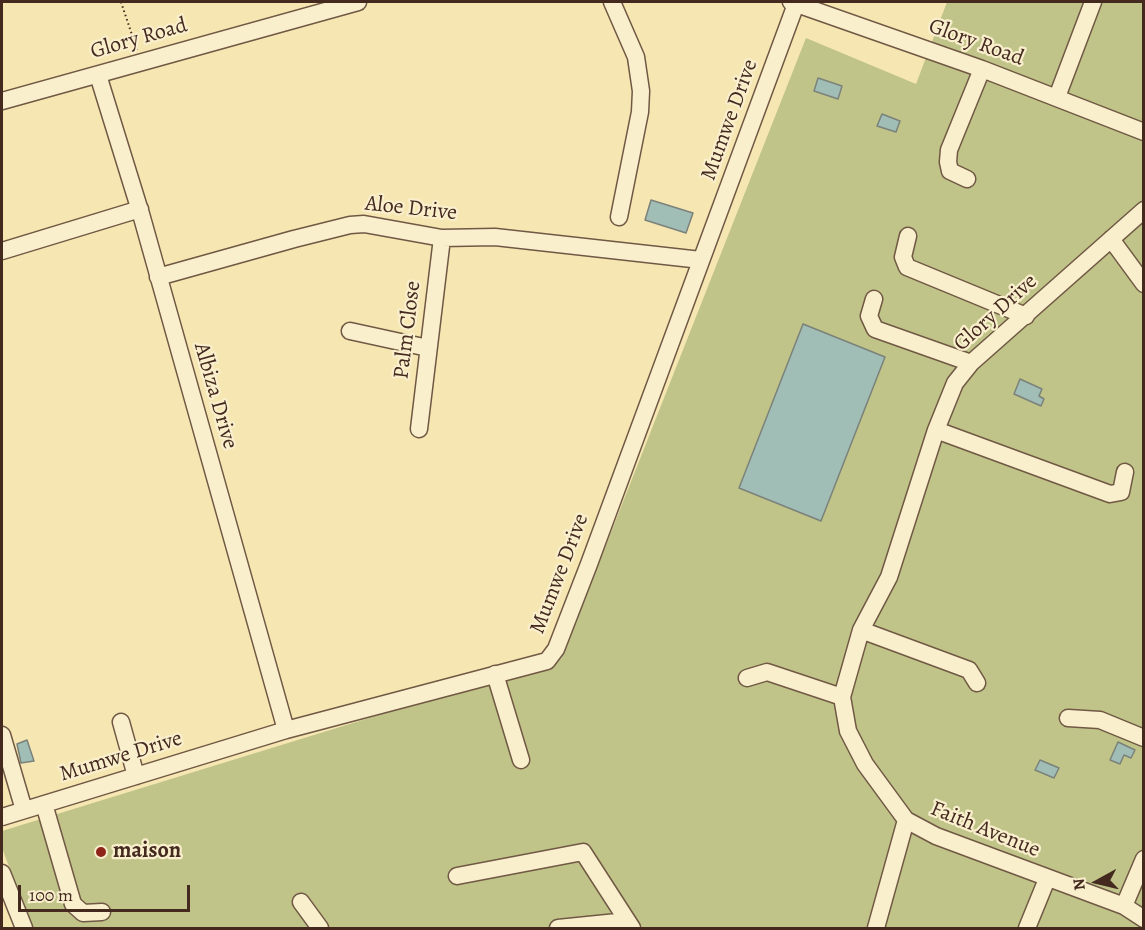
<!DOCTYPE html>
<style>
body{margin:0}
#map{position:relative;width:1145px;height:930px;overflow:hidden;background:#f6e6b2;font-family:Alegreya,serif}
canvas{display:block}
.frame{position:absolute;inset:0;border:3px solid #44291f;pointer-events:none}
.north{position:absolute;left:1067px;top:852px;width:60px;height:60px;-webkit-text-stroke:4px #f9efcd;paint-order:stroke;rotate:262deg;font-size:16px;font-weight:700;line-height:24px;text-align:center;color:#44291f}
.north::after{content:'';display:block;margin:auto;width:21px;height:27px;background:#44291f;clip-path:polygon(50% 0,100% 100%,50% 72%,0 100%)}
.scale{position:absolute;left:18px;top:885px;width:172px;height:27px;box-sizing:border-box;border:3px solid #44291f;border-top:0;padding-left:8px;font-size:18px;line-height:21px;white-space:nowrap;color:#44291f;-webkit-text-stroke:4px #f9efcd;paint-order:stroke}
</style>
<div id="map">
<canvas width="1145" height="930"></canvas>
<div class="frame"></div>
<div class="north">N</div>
<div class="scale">100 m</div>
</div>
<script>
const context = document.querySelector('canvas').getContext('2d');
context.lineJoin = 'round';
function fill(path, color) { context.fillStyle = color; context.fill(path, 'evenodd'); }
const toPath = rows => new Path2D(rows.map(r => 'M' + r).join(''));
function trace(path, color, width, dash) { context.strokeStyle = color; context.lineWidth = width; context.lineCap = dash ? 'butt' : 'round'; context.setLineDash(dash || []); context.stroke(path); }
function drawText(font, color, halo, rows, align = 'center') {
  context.font = font + ' Alegreya,serif'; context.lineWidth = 4.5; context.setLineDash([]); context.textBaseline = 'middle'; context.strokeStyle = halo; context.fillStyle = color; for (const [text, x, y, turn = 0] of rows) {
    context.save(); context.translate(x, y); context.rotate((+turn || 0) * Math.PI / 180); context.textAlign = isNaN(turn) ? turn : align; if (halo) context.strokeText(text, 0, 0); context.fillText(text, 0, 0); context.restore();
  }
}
fill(toPath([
 [947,2,1143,2,1143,928,32,928,2,848,2,831,561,659,806,38,916,84]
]), '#c0c489');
const water = toPath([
 [818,78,842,86,838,99,814,91,818,78],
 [882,114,900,121,896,132,877,126,882,114],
 [651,200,693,213,686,233,645,220,651,200],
 [803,324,885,357,821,521,739,488,803,324],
 [1020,379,1042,389,1039,396,1044,399,1041,406,1014,394,1020,379],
 [27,740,34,761,21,763,17,744,27,740],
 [1118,742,1135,750,1131,758,1124,755,1120,764,1110,760,1118,742],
 [1040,760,1059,768,1054,778,1035,770,1040,760]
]);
fill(water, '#a0bdb6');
trace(water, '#7b827a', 1.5);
const minor = toPath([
 [612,2,636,57,641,91,640,112,619,217],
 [791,2,982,69,1144,132],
 [98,75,141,214,286,730],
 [1057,97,1093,2],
 [2,101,358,2],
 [967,179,950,171,948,162,949,150,982,69],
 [1144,210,971,363,955,383,936,430,889,577,861,630,842,697,848,731,865,764,906,820,936,836,1124,906,1144,919],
 [908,236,903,257,907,267,1026,316],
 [1111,239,1144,284],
 [2,251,140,209],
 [158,277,294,239,350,225,364,224,442,238,495,237,701,260],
 [874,299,869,316,875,329,971,363],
 [350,331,428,348],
 [419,429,442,238],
 [936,430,1110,494,1121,492,1125,472],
 [861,630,969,670,977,683],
 [495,674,521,760],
 [747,678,767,672,842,697],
 [1068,718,1100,720,1144,738],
 [121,722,136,776],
 [2,735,24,810],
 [44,804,73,904,83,913,102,912],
 [2,817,286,730,547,661,556,649,589,564,796,4],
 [2,873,24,928],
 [457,876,583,852,632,928],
 [301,902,320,928],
 [1124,906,1144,859],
 [558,928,627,921],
 [876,928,906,820],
 [1027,928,1047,879]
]);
trace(minor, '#705844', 19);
trace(toPath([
 [121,2,137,50]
]), '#44291f', 2, [1.5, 3]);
trace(minor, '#f9efcd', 16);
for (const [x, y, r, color] of [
 [101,852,6,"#8f2418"]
]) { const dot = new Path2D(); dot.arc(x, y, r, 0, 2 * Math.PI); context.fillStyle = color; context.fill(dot); trace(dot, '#f9efcd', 2); }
drawText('22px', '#44291f', '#f9efcd', [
 ["Glory Road",139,39,-16],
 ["Glory Road",976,43,20],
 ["Mumwe Drive",730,120,-70],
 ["Aloe Drive",411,209,6],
 ["Glory Drive",996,313,-42],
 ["Palm Close",408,330,-83],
 ["Albiza Drive",215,396,74],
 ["Mumwe Drive",560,574,-69],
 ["Mumwe Drive",121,757,-17],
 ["Faith Avenue",985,830,22]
]);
drawText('bold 22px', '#44291f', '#f9efcd', [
 ["maison",113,852]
], 'left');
</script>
